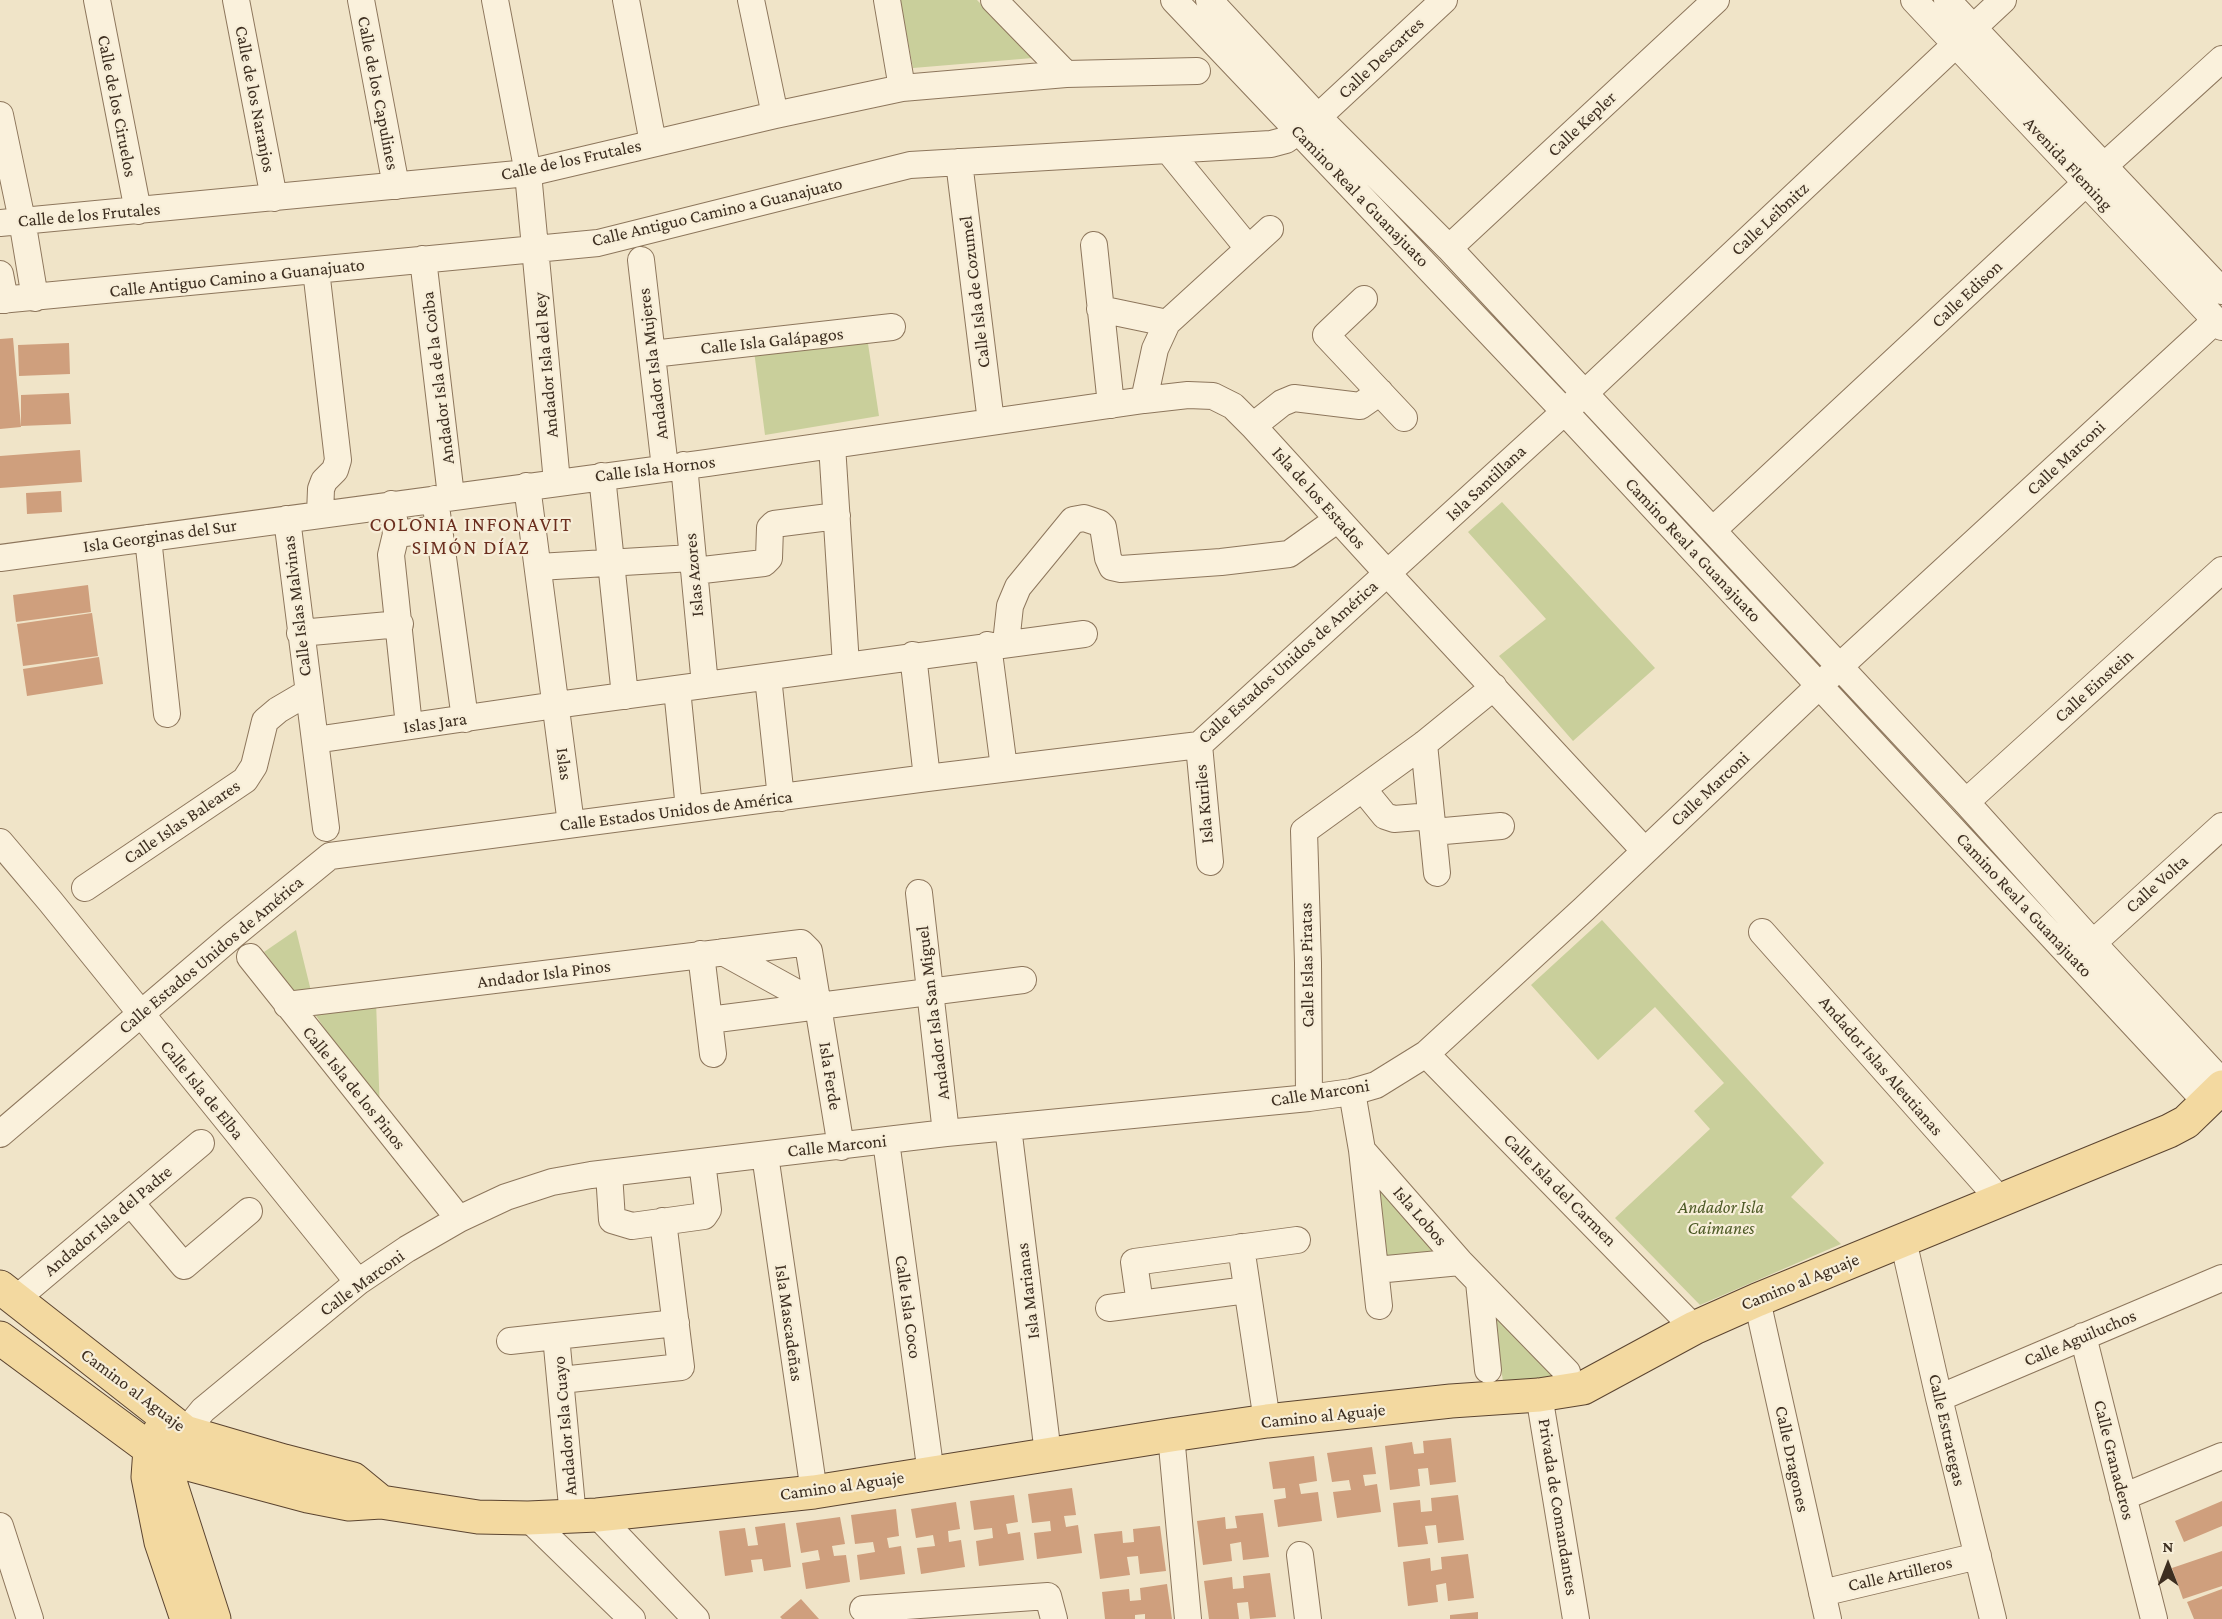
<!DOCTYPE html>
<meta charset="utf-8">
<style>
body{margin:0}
#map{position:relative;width:2222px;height:1619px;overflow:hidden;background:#f0e4c8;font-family:"Crimson Pro",serif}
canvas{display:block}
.north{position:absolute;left:2138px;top:1535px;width:60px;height:60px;-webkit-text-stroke:4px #f7eed8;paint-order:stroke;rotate:0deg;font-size:16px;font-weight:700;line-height:24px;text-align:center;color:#3d2e20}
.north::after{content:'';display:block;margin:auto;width:21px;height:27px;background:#3d2e20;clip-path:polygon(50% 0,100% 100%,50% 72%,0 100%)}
</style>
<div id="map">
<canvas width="2222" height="1619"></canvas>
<div class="north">N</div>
</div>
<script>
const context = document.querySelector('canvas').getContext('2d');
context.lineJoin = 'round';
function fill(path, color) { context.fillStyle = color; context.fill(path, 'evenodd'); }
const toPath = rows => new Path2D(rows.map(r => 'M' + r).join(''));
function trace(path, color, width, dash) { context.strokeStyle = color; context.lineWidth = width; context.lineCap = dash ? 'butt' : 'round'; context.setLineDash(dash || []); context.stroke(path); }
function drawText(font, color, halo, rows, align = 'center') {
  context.font = font + ' "Crimson Pro",serif'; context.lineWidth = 4.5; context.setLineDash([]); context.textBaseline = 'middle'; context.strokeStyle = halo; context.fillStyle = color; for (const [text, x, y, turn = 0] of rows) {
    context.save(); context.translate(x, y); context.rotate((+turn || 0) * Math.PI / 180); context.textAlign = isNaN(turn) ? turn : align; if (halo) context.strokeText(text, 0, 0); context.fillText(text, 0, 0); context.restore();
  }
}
fill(toPath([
 [900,0,977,0,1033,58,913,68],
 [867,337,879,416,765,435,754,351],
 [1502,502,1655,668,1573,741,1499,656,1546,619,1468,532],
 [1602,920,1824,1163,1791,1197,1841,1244,1700,1305,1615,1218,1710,1129,1694,1111,1724,1083,1655,1007,1598,1060,1531,985],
 [296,930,311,991,293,990,264,952],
 [376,1001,380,1113,311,1008],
 [1368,1174,1442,1253,1380,1258],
 [1490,1304,1568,1378,1503,1381]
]), '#c9cf9b');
fill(toPath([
 [13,338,21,427,0,429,0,339],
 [69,343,70,374,19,376,18,345],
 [69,393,71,424,21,426,21,395],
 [80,450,82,482,0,488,0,456],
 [61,491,62,512,27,514,26,493],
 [88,585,91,612,16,622,13,595],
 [92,613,98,656,23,666,17,624],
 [99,657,103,684,27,696,23,669],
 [1451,1438,1456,1482,1430,1485,1428,1468,1418,1469,1420,1486,1390,1490,1385,1446,1412,1442,1414,1454,1424,1453,1423,1441],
 [1372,1447,1376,1474,1363,1475,1365,1486,1377,1484,1381,1512,1337,1518,1333,1492,1351,1490,1349,1480,1332,1482,1327,1453],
 [1314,1456,1317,1481,1299,1484,1301,1494,1318,1492,1322,1521,1278,1527,1274,1500,1286,1498,1285,1488,1273,1489,1269,1462],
 [1072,1488,1076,1515,1064,1516,1066,1527,1078,1525,1082,1553,1037,1559,1034,1533,1051,1531,1050,1521,1032,1523,1028,1494],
 [1014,1495,1018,1522,1006,1524,1008,1534,1020,1532,1024,1560,979,1566,976,1541,993,1538,992,1528,974,1530,970,1501],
 [1458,1495,1464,1540,1438,1543,1436,1525,1425,1526,1428,1544,1398,1547,1393,1503,1420,1500,1421,1512,1432,1511,1431,1498],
 [2222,1501,2222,1526,2184,1542,2175,1521],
 [956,1502,960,1529,948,1531,949,1542,961,1540,965,1567,921,1574,917,1548,935,1546,933,1535,916,1538,911,1509],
 [896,1509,899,1536,887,1538,889,1548,901,1546,905,1574,860,1580,857,1555,875,1552,873,1542,855,1544,851,1515],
 [1263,1513,1269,1557,1243,1560,1241,1542,1230,1544,1232,1561,1203,1565,1197,1521,1225,1517,1226,1529,1237,1528,1235,1516],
 [840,1517,845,1544,832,1546,834,1556,846,1555,850,1582,806,1589,802,1563,820,1560,818,1550,801,1553,796,1523],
 [785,1523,791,1567,764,1571,762,1559,751,1560,753,1572,725,1576,719,1531,745,1528,748,1546,758,1545,755,1527],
 [1160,1526,1166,1571,1140,1574,1138,1556,1127,1557,1130,1575,1100,1579,1094,1534,1122,1531,1123,1543,1134,1542,1133,1529],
 [2222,1551,2222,1586,2183,1599,2172,1568],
 [1468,1554,1474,1598,1448,1601,1446,1583,1436,1585,1438,1602,1408,1606,1403,1562,1430,1558,1431,1571,1442,1569,1441,1557],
 [1270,1573,1276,1617,1250,1619,1248,1602,1237,1603,1239,1619,1209,1619,1204,1581,1232,1577,1233,1589,1244,1588,1243,1576],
 [1167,1584,1172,1619,1145,1619,1145,1614,1135,1615,1135,1619,1105,1619,1102,1592,1129,1589,1130,1601,1141,1600,1140,1588],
 [2222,1589,2222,1619,2194,1619,2187,1602],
 [801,1599,819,1619,782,1619,780,1617],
 [1478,1612,1478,1619,1450,1619,1450,1615]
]), '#cf9f7d');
const minor = toPath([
 [97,0,138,211],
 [236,0,274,198],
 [361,0,396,186],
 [495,0,528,173,557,482],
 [626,0,653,143],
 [751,0,775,115],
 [887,0,902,88],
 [994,0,1066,74],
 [1174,0,1565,412,2207,1103],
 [1209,0,1318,117,1449,248,1966,802,2093,943,2222,1082],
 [1914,0,2222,327],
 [1947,0,2222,291],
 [1973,28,2003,0],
 [0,115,22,220,35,298],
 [1168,150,1248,248],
 [959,162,991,422],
 [0,223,528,173,775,115,902,88,1066,74,1197,71],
 [1094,245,1111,405],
 [1449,248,1716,0],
 [423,259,451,496],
 [641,260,665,468],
 [316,270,338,460,335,470,324,481,321,489,320,514],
 [0,274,5,300],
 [1364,299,1326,335,1404,418],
 [0,300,598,243,910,165,1271,144,1286,140,1318,117,1444,0],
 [1100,309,1167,323],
 [652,354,892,327],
 [1144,400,1155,349,1167,323,1270,229],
 [1253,426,1282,403,1294,398,1360,406,1380,392],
 [832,445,846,665],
 [684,465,705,685],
 [602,476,625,696],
 [527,486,571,824],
 [435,499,465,719],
 [392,504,396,534,391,555,409,726],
 [287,519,326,828],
 [1713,530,2104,166,2222,59],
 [396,534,439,529],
 [148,538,167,714],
 [0,558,707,463,1144,400,1188,395,1213,396,1233,406,1253,426,1388,574,1644,850],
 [538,567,692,558],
 [694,571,764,563,769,558,770,528,774,524,837,516],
 [300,633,400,624],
 [1006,643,1010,606,1018,587,1073,520,1084,518,1099,523,1103,527,1108,558,1112,567,1121,569,1221,562,1289,554,1338,519],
 [988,645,1004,768],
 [913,655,927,778],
 [768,677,781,798],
 [677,689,689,809],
 [315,740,556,705,1084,634],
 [1424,744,1437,873],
 [1199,745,1210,862],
 [1363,789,1385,816,1394,819,1431,816],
 [1966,802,2222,570],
 [1433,832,1501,826],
 [0,842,50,901,358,1282],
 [85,888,245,780,254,766,265,721,278,710,307,693],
 [919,893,946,1133],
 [1762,932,2000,1200],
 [2093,943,2222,826],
 [723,952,819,1005],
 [701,954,713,1054],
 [250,957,459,1219],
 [287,1005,801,943,809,951,841,1147],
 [709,1020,1023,980],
 [1426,1054,1694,1328],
 [1352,1092,1362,1150,1460,1262,1567,1372],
 [1309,1098,1308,963,1304,831,1424,744,1494,687],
 [1008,1127,1048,1454],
 [0,1134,232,936,330,856,927,778,1199,745,1585,393,1955,45],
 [886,1141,931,1474],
 [1362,1150,1379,1306],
 [765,1155,814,1492],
 [609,1173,612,1220,632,1226,704,1216,708,1210,702,1162],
 [131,1203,184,1266,249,1211],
 [1903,1240,1939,1398,1993,1619],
 [1241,1247,1267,1421],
 [1376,1270,1460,1262],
 [1479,1282,1488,1370],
 [16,1299,201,1143],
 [1757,1300,1828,1619],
 [1140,1304,1134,1262,1297,1240],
 [1109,1308,1247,1290],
 [556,1336,573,1517],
 [2083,1336,2154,1619],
 [510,1341,676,1323],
 [561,1380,681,1367,663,1221],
 [1539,1395,1576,1619],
 [1939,1398,2222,1278],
 [185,1432,203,1410,358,1282,407,1249,459,1219,506,1197,552,1182,591,1175,946,1133,1309,1098,1352,1092,1376,1085,1426,1054,1584,909,1839,667,2216,320],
 [1171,1435,1188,1619],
 [2123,1497,2222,1456],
 [597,1515,696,1619],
 [528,1518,632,1619],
 [0,1526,30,1619],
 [1300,1555,1308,1619],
 [1822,1593,1978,1556],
 [863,1609,1048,1596,1054,1619]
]);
const major = toPath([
 [0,1287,185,1432,284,1461,353,1479,381,1502],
 [0,1338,150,1449,170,1459,308,1496,349,1504,381,1502,478,1517,528,1518,597,1515,814,1492,1171,1435,1267,1421,1451,1401,1539,1395,1583,1388,1694,1328,1757,1300,2169,1131,2186,1122,2222,1087],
 [160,1431,150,1449,148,1477,161,1542,187,1619],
 [170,1460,169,1477,172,1488,214,1619]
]);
trace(minor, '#8d765c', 28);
trace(major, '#5b4430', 35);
trace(minor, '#faf1dc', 26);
trace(major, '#f3d9a0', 33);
drawText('18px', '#3d2e20', '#f7eed8', [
 ["Calle Descartes",1381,58,-43],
 ["Calle de los Capulines",378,93,79],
 ["Calle de los Naranjos",255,99,79],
 ["Calle de los Ciruelos",117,106,79],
 ["Calle Kepler",1582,124,-43],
 ["Calle de los Frutales",571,160,-12],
 ["Avenida Fleming",2068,164,47],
 ["Camino Real a Guanajuato",1360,196,46],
 ["Calle Antiguo Camino a Guanajuato",717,212,-13],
 ["Calle de los Frutales",89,215,-5],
 ["Calle Leibnitz",1770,219,-43],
 ["Calle Antiguo Camino a Guanajuato",237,278,-6],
 ["Calle Isla de Cozumel",975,292,-97],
 ["Calle Edison",1967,294,-43],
 ["Calle Isla Galápagos",772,341,-6],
 ["Andador Isla Mujeres",653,364,-97],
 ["Andador Isla del Rey",546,365,-95],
 ["Andador Isla de la Coiba",438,378,-97],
 ["Calle Marconi",2066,458,-43],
 ["Calle Isla Hornos",655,469,-7],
 ["Isla Santillana",1486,483,-43],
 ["Isla de los Estados",1319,498,48],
 ["Isla Georginas del Sur",160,536,-8],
 ["Camino Real a Guanajuato",1693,550,47],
 ["Islas Azores",694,575,-95],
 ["Calle Islas Malvinas",297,606,-97],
 ["Calle Estados Unidos de América",1288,662,-42],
 ["Calle Einstein",2094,686,-42],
 ["Islas Jara",435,723,-8],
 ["Islas",564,764,83],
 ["Calle Marconi",1710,789,-43],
 ["Isla Kuriles",1204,804,-95],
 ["Calle Estados Unidos de América",676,811,-7],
 ["Calle Islas Baleares",182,822,-34],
 ["Calle Volta",2157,884,-42],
 ["Camino Real a Guanajuato",2024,905,47],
 ["Calle Estados Unidos de América",211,955,-40],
 ["Calle Islas Piratas",1307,965,-91],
 ["Andador Isla Pinos",544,974,-7],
 ["Andador Isla San Miguel",933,1013,-97],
 ["Andador Islas Aleutianas",1881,1066,49],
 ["Isla Ferde",830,1076,81],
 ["Calle Isla de los Pinos",354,1088,51],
 ["Calle Isla de Elba",202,1090,51],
 ["Calle Marconi",1320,1093,-9],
 ["Calle Marconi",837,1146,-6],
 ["Calle Isla del Carmen",1560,1190,45],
 ["Isla Lobos",1420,1216,49],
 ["Andador Isla del Padre",108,1221,-40],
 ["Camino al Aguaje",1800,1282,-22],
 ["Calle Marconi",362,1283,-36],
 ["Isla Marianas",1028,1291,-97],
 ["Calle Isla Coco",908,1307,82],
 ["Isla Mascadeñas",789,1323,82],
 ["Calle Aguiluchos",2080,1338,-23],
 ["Camino al Aguaje",133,1390,37],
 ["Camino al Aguaje",1323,1416,-6],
 ["Andador Isla Cuayo",565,1426,-95],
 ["Calle Estrategas",1947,1430,77],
 ["Calle Dragones",1792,1459,78],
 ["Calle Granaderos",2114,1460,76],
 ["Camino al Aguaje",842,1486,-8],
 ["Privada de Comandantes",1558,1507,81],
 ["Calle Artilleros",1900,1574,-13]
]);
drawText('italic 18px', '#4d5a26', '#f7eed8', [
 ["Andador Isla",1721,1207],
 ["Caimanes",1721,1228]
]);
context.letterSpacing = '1.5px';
drawText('20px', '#6b2e1e', '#f7eed8', [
 ["COLONIA INFONAVIT",471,525],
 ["SIMÓN DÍAZ",471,548]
]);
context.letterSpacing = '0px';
</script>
